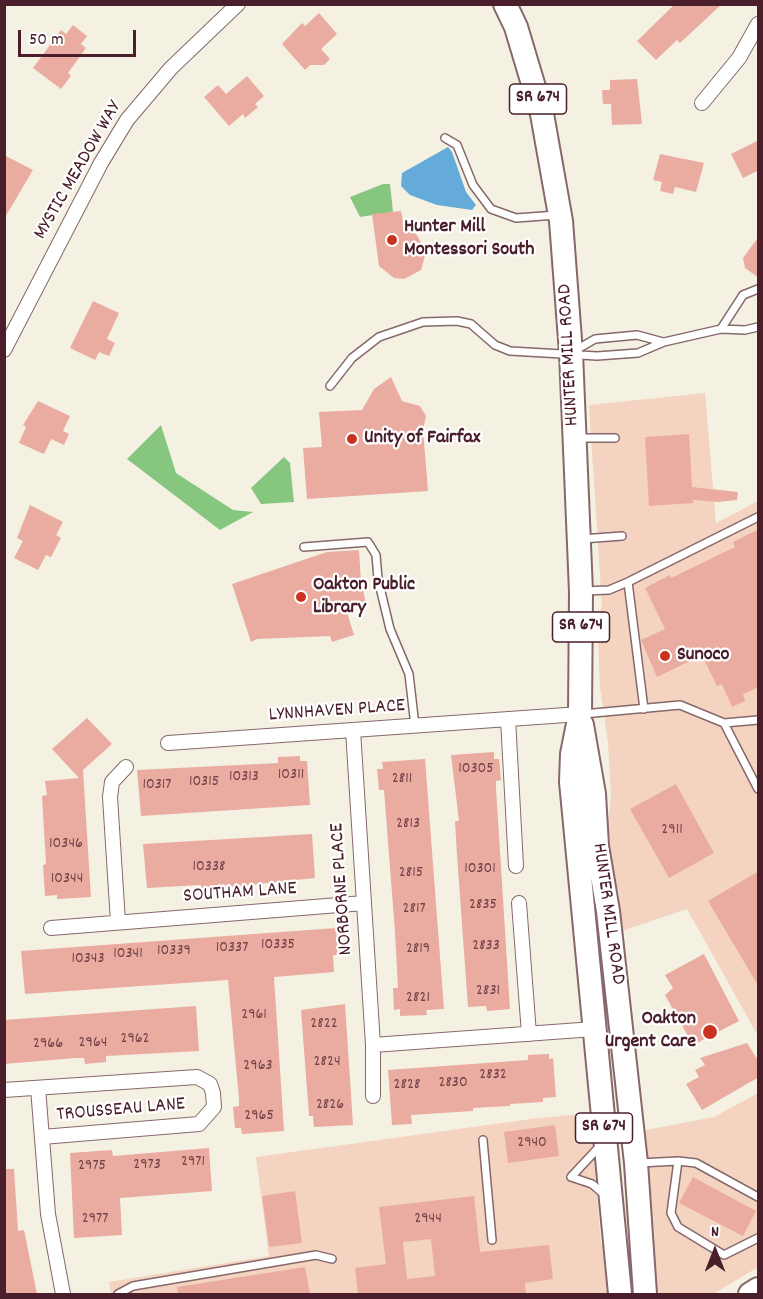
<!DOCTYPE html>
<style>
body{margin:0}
#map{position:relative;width:763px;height:1299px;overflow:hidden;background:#f4f1e2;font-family:Dekko,sans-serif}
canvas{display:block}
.frame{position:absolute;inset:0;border:6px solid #4a1f2b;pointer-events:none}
.north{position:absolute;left:685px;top:1221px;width:60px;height:60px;-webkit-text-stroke:4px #fff;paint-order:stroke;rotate:0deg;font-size:16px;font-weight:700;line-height:24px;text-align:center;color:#4a1f2b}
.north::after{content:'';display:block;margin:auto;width:21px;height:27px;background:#4a1f2b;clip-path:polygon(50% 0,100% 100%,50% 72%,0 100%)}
.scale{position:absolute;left:18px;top:30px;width:118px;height:27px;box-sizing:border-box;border:3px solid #4a1f2b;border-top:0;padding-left:8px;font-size:18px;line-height:21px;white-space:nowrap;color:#4a1f2b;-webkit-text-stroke:4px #fff;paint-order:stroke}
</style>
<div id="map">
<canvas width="763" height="1299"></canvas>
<div class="frame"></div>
<div class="north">N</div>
<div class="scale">50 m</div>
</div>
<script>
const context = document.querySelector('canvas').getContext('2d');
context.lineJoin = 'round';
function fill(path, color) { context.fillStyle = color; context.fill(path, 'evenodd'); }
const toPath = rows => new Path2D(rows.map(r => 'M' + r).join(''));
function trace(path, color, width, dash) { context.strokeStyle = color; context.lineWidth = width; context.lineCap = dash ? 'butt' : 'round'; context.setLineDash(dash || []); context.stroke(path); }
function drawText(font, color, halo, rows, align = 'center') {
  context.font = font + ' Dekko,sans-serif'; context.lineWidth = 4.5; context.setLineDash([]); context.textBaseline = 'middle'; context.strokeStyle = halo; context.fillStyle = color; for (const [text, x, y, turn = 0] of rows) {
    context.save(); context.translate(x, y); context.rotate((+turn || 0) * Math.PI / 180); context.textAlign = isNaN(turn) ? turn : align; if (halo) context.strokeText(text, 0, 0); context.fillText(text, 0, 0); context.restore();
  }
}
fill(toPath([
 [705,393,716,523,758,501,758,1036,687,909,622,931,619,891,606,862,606,840,611,797,608,742,600,688,597,617,602,607,589,405],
 [758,1093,758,1267,715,1293,111,1294,109,1282,269,1256,256,1157,531,1119,590,1113,601,1244,655,1239,641,1131,714,1117]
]), '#f5d3c1');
fill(toPath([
 [383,184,390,184,393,212,360,217,350,197],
 [161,425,176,473,233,510,253,512,220,530,127,459],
 [284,457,290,463,294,502,261,504,251,488]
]), '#86c67e');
fill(toPath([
 [448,147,452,152,466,192,476,205,472,210,437,205,410,195,401,186,402,173]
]), '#64abda');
fill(toPath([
 [675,4,722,4,680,43,677,40,656,60,637,41],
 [319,13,337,34,321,49,330,59,324,65,310,65,305,70,282,44,302,23,305,26],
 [73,25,87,36,81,44,86,48,68,73,71,76,61,89,33,68,61,30,66,34],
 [247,76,264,96,255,104,258,107,245,118,243,114,229,126,204,97,218,85,226,94],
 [637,79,642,124,612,125,611,104,603,104,602,90,610,90,610,80],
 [759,140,759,170,743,178,731,154],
 [660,154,704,163,696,192,675,187,673,194,660,191,662,182,653,180],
 [4,155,33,170,4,219],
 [401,211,404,227,417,235,426,252,421,270,404,279,394,278,379,266,372,214],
 [759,236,759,278,745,268,743,258],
 [93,301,119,313,107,339,115,343,109,356,99,352,95,360,70,348],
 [391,377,402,401,420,406,426,416,423,430,428,491,307,499,303,448,322,447,319,412,362,410,374,389],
 [38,401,70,416,63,431,69,434,64,445,51,439,44,454,19,443,26,427,23,425],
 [689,434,692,487,738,492,737,500,718,502,693,500,693,503,649,506,645,437],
 [30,505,63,522,56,535,61,538,51,557,46,555,38,570,14,558,23,541,17,538],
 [759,529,759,687,743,694,745,701,732,707,722,684,717,686,702,655,657,677,641,640,665,629,645,588,670,575,671,578,735,547,733,542],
 [359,550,361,582,366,603,345,606,354,635,332,642,330,636,257,639,251,642,232,584,327,552],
 [87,718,112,744,83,770,91,897,57,899,57,895,45,896,43,865,46,864,42,796,47,795,45,781,79,778,52,749],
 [494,752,494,759,499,759,501,780,496,781,496,788,510,1009,487,1011,486,1006,468,1007,457,855,455,821,459,821,451,755],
 [300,756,300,761,307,761,310,805,141,816,137,770,278,763,278,757],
 [425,759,444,1009,426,1010,427,1015,400,1016,400,1009,394,1010,393,988,398,988,395,932,384,790,379,790,377,769,383,769,382,762],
 [676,784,714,853,669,878,630,809],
 [312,834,315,878,201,890,201,885,147,888,143,844],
 [759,871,759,987,708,901],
 [336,928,338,955,333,955,334,972,274,977,284,1131,242,1134,241,1128,235,1128,233,1107,239,1106,239,1099,228,980,25,994,21,951],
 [704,954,739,1021,693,1045,665,995,673,988,665,975],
 [345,1004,353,1125,314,1127,313,1116,309,1116,301,1010],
 [196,1006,199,1051,106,1056,106,1062,85,1064,84,1058,76,1058,4,1064,4,1020],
 [747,1043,759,1062,759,1077,702,1110,686,1084,699,1077,695,1070,705,1065,700,1058],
 [549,1054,549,1059,553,1058,556,1097,543,1098,543,1102,510,1104,510,1106,473,1108,473,1111,411,1115,412,1124,392,1125,388,1070,528,1060,528,1055],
 [555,1125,559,1156,508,1163,504,1132],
 [209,1148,212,1191,120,1198,122,1235,74,1238,70,1153,112,1150,113,1156],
 [4,1169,14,1169,18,1231,24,1230,37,1294,4,1294],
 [693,1177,756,1211,743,1236,679,1203],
 [295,1191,302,1243,269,1247,262,1196],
 [474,1196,480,1252,549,1245,553,1279,525,1283,526,1293,514,1294,358,1294,355,1268,386,1264,379,1207],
 [431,1239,435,1276,407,1279,403,1242],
 [305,1267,310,1294,178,1294,177,1287]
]), '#eaaca1');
const service = toPath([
 [445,138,457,145,473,185,491,209,516,218,557,215],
 [721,329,743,295,758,289],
 [576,350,595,339,637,335,663,342],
 [330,386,352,358,379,337,423,322,457,321,471,324,495,345,510,351,597,356,638,353,664,342,721,329,745,330,758,327],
 [579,438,615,438],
 [582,539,622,536],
 [304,547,368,542,376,555,378,579,390,629,409,674,415,726],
 [584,591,609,590,628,582],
 [644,709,628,582,758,517],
 [583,714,680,705,724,723,758,789],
 [724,723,758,720],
 [483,1140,492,1240],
 [599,1147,571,1177,592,1184,605,1195],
 [639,1163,678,1161],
 [758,1197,696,1163,678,1161,671,1213,678,1227,724,1255,758,1238],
 [118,1294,133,1286,316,1255,332,1259]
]);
const minor = toPath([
 [702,103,739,58,758,24],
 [4,350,101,163,127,120,171,68,238,4],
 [508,719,516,866],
 [353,730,373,1045,373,1096],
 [168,743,580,714],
 [519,903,529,1034],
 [118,922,110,797,112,782,126,767],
 [51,928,364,903],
 [373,1045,594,1029],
 [38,1088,48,1214,63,1294],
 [4,1090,197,1077,210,1084,213,1093,214,1107,199,1124,42,1137]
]);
const primary = toPath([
 [505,4,516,27,542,114,561,221,571,353,581,592,580,714,572,754,571,782,620,1294],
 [582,725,594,794,597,846,608,911,636,1163,645,1294],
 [750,1294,758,1289]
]);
trace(service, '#86686b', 10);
trace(minor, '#86686b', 16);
trace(primary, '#86686b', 26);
trace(service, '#fff', 7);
trace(minor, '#fff', 14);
trace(primary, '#fff', 22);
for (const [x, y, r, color] of [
 [392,240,6,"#c8321e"],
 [352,439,6,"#c8321e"],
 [301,597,6,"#c8321e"],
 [665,656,6,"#c8321e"],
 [710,1032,8,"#c8321e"]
]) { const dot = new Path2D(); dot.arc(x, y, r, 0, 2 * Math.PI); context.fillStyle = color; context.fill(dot); trace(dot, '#fff', 2); }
drawText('16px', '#724248', null, [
 ["10305",476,770],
 ["10311",291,776],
 ["10313",244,778],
 ["2811",402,780],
 ["10315",204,783],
 ["10317",157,786],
 ["2813",408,825],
 ["2911",672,831],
 ["10346",66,845],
 ["10338",209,868],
 ["10301",480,870],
 ["2815",411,874],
 ["10344",67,880],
 ["2835",483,906],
 ["2817",414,910],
 ["10335",278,946],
 ["2833",486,947],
 ["10337",232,949],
 ["2819",418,950],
 ["10339",174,952],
 ["10341",128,955],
 ["10343",88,960],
 ["2831",488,992],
 ["2821",418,999],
 ["2961",254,1016],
 ["2822",324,1025],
 ["2962",135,1040],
 ["2964",93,1044],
 ["2966",48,1045],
 ["2824",327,1063],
 ["2963",258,1067],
 ["2832",493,1076],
 ["2830",453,1084],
 ["2828",407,1086],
 ["2826",330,1106],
 ["2965",259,1117],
 ["2940",532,1144],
 ["2971",193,1163],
 ["2973",147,1166],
 ["2975",92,1167],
 ["2977",95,1220],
 ["2944",428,1220]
]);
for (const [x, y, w] of [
 [538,99,57],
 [581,627,57],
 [604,1128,57]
]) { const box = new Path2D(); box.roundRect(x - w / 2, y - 15, w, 30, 4.5); context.fillStyle = '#fff'; context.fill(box); trace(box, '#4a1f2b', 1.5); }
drawText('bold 18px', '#4a1f2b', null, [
 ["SR 674",538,99],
 ["SR 674",581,627],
 ["SR 674",604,1128]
]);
drawText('20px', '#4a1f2b', '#fff', [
 ["MYSTIC MEADOW WAY",79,171,-60],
 ["HUNTER MILL ROAD",570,355,-93],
 ["LYNNHAVEN PLACE",337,712,-4],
 ["NORBORNE PLACE",343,889,-94],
 ["SOUTHAM LANE",240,894,-4],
 ["HUNTER MILL ROAD",607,914,82],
 ["TROUSSEAU LANE",121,1111,-5]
]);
drawText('bold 20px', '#4a1f2b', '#fff', [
 ["Hunter Mill",404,228],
 ["Montessori South",404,251],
 ["Unity of Fairfax",364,439],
 ["Oakton Public",313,586],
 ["Library",313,609],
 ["Sunoco",677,656],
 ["Oakton",696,1020,"right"],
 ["Urgent Care",696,1043,"right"]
], 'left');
</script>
